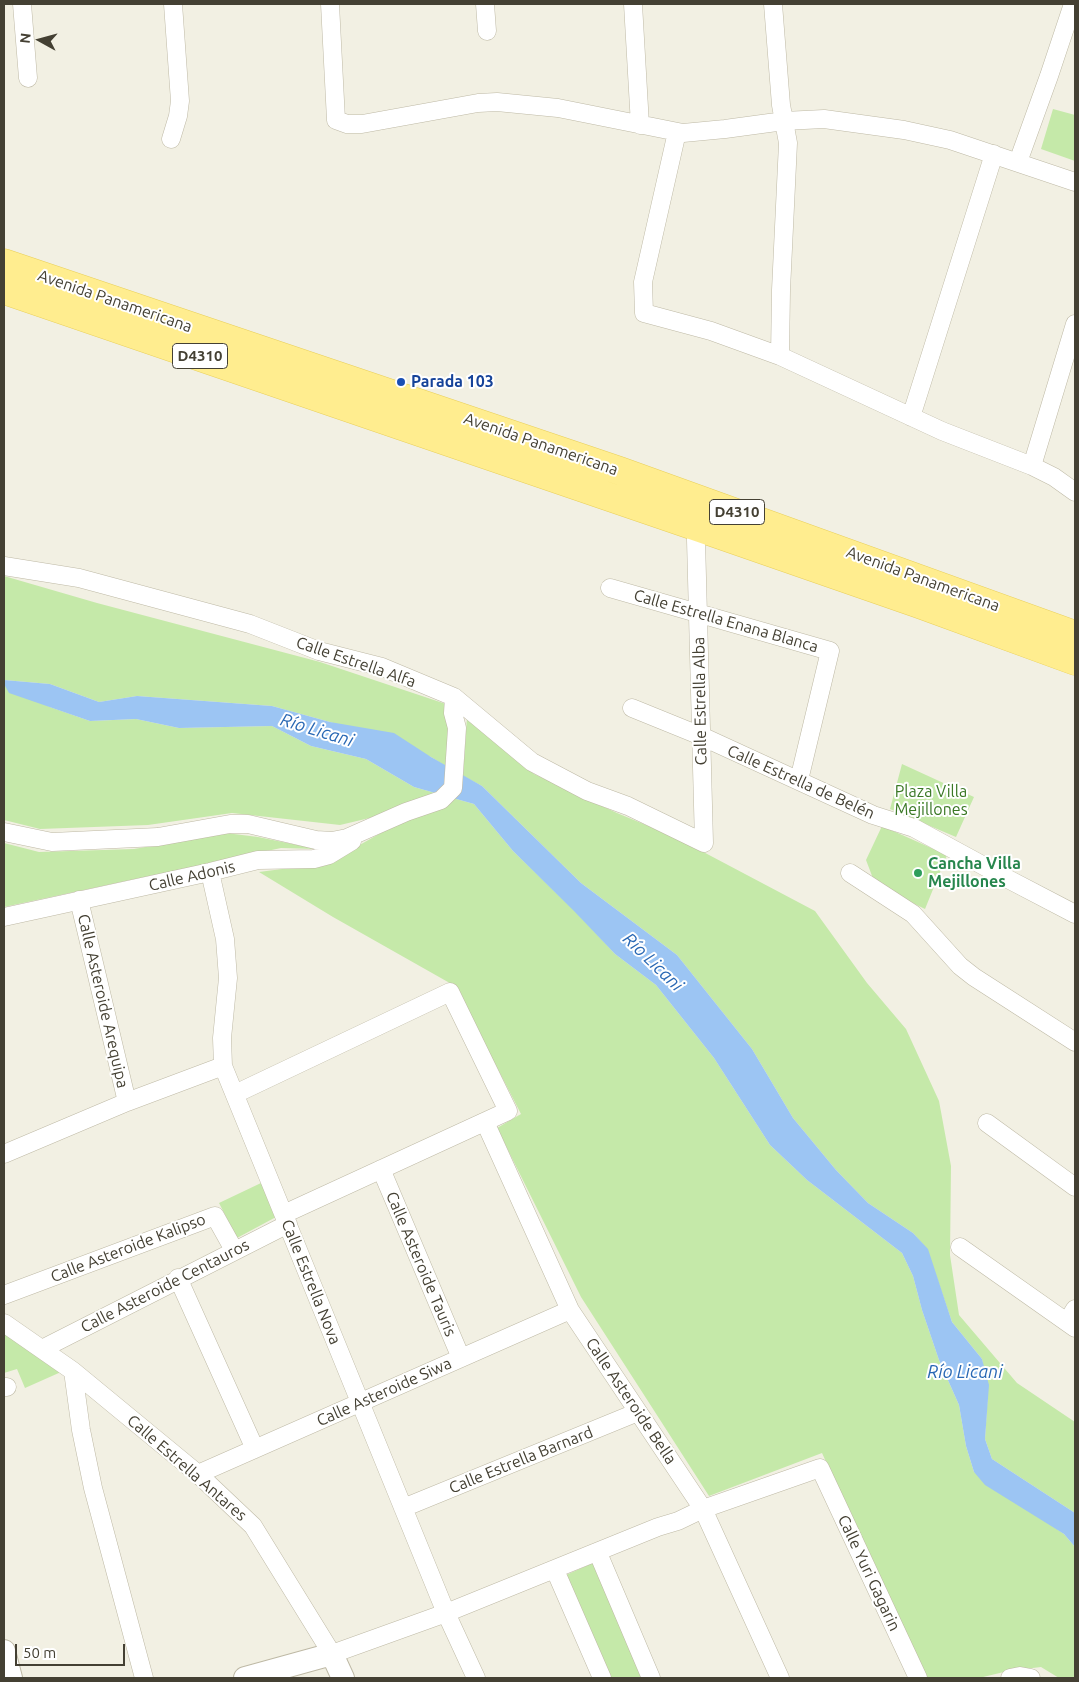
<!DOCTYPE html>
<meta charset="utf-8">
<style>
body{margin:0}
#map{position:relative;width:1079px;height:1682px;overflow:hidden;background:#f2f0e3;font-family:Ubuntu,sans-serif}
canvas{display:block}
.frame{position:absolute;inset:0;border:5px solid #444033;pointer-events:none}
.north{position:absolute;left:15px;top:15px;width:50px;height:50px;-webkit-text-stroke:4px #fff;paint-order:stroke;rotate:277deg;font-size:14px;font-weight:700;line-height:20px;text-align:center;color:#444033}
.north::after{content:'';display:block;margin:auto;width:18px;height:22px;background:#444033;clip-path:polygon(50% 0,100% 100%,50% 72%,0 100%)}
.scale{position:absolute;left:15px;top:1644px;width:110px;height:22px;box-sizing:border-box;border:2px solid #444033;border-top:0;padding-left:6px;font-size:15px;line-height:18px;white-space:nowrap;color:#444033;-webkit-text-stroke:4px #fff;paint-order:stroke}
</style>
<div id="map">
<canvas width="1079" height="1682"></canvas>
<div class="frame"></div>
<div class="north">N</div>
<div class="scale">50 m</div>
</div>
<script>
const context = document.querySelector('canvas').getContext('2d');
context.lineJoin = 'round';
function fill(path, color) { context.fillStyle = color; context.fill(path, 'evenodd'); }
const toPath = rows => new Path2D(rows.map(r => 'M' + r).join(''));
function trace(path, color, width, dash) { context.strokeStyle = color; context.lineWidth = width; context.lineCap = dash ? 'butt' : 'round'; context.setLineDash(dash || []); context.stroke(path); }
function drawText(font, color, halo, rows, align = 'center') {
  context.font = font + ' Ubuntu,sans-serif'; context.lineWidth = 4; context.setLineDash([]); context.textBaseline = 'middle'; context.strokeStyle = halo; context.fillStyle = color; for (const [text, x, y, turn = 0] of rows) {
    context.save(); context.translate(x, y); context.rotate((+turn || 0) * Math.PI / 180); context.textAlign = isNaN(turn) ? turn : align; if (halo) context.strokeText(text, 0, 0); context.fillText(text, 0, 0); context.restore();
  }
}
fill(toPath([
 [1053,109,1075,115,1075,161,1041,149],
 [4,576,97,603,320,662,446,704,449,724,447,767,431,757,330,722,272,706,137,696,99,702,50,684,4,680],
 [4,683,50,707,90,721,136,719,179,728,272,726,311,746,366,759,414,787,474,804,513,851,577,913,615,954,656,985,714,1058,770,1145,807,1180,902,1253,913,1276,922,1310,939,1360,959,1405,966,1446,974,1472,1064,1534,1075,1547,1075,1678,1059,1678,1041,1667,1008,1671,979,1678,925,1678,822,1453,709,1496,581,1297,497,1128,521,1114,455,986,333,917,259,872,328,863,386,830,378,816,340,825,232,813,148,825,40,829,4,820],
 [467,717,534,774,617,813,675,837,815,911,867,983,906,1029,939,1101,951,1166,950,1255,959,1315,1017,1383,1075,1422,1075,1513,992,1459,985,1439,988,1392,982,1359,952,1322,927,1249,913,1233,868,1203,836,1170,793,1118,752,1049,677,955,581,883,482,786,463,776],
 [902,764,974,797,956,837,890,809],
 [882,826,947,855,925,909,884,889,874,881,866,860],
 [226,833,258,837,317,849,281,848,4,907,4,843,39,852,134,849],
 [261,1183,276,1217,237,1238,219,1203],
 [4,1330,61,1372,25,1388,17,1369,4,1373],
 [595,1562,644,1678,611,1678,566,1575]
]), '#c5e9a9');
fill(toPath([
 [4,680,50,684,99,702,137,696,272,706,330,722,394,733,431,757,482,786,581,883,677,955,752,1049,793,1118,836,1170,868,1203,913,1233,928,1249,952,1322,982,1359,989,1385,985,1439,992,1459,1075,1513,1075,1547,1064,1534,985,1485,974,1472,966,1446,959,1405,939,1360,922,1310,913,1276,902,1253,807,1180,770,1145,714,1058,656,985,615,954,574,911,513,851,474,804,414,787,366,759,311,746,272,726,179,728,136,719,90,721,9,693,4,684]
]), '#9cc5f3');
const minor = toPath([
 [22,4,28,78],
 [330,4,336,120,347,124,362,124,478,103,497,102,558,108,683,133,725,129,784,121,824,119,904,130,950,140,1075,182],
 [485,4,487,31],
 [633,4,640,125],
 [773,4,781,105,788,143,781,290,780,356],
 [677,132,643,282,644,313,711,331,780,356,942,431,1032,466,1054,477,1075,492],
 [171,139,178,116,180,101,173,4],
 [1018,162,1049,76,1073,4],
 [911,417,994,154],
 [1032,466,1075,324],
 [4,566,79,578,250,624,319,651,382,667,454,697,532,762,587,791,628,806,704,843,696,540,702,519],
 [610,588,830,651,799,780],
 [632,708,701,736,873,815,914,828,1006,878,1075,914],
 [4,832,52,842,158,837,230,824,248,824,316,840,332,841,347,838,406,812,441,800,453,788,457,728,453,713,454,697],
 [210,872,225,939,228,978,222,1038,223,1066,446,1613,476,1678],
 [850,873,913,914,960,966,974,977,1075,1042],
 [79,900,127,1102],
 [4,917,210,872,258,860,314,859,329,855,352,841],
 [235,1094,450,992,508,1111,284,1214],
 [485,1122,570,1310,703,1509,780,1678],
 [987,1123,1075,1187],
 [4,1154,127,1102,223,1066],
 [381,1169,461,1358],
 [960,1247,1075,1328],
 [178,1278,255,1449],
 [4,1295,215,1216,234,1250],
 [1067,1322,1075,1309],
 [4,1323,73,1371,198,1474,253,1526,332,1654,446,1613,658,1527,678,1521,703,1509,820,1468,918,1678],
 [42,1349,288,1224],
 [73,1371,81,1430,93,1488,144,1678],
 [4,1387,7,1387],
 [198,1474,570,1310],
 [403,1508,638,1412],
 [598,1553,651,1678],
 [555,1570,602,1678],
 [1010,1678,1020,1676,1031,1678]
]);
const tertiary = toPath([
 [4,1651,11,1678],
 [245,1678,332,1654,343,1678]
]);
const primary = toPath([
 [4,263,620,471,1075,635],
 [4,290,700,528,919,604,1075,661]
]);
trace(minor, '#beb9a5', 19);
trace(tertiary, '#beb9a5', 24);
trace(primary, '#e8cf5b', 29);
trace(minor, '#fff', 18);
trace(tertiary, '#fff', 22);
trace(primary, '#ffed8f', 28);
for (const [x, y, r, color] of [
 [401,382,5,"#1a4fb4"],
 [918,873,5,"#2e9e5b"]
]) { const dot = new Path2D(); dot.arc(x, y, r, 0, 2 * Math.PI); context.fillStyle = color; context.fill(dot); trace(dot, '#fff', 2); }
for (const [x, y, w] of [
 [200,356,55],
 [737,512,55]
]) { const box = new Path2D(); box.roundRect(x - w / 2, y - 12.5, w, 25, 4); context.fillStyle = '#fff'; context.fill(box); trace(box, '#444033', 1); }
drawText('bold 15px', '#444033', null, [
 ["D4310",200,356],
 ["D4310",737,512]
]);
drawText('16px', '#444033', '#fff', [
 ["Avenida Panamericana",115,301,19],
 ["Avenida Panamericana",541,444,19],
 ["Avenida Panamericana",923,579,20],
 ["Calle Estrella Enana Blanca",726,621,16],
 ["Calle Estrella Alfa",356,662,19],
 ["Calle Estrella Alba",700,701,-91],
 ["Calle Estrella de Belén",801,782,24],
 ["Calle Adonis",192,876,-13],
 ["Calle Asteroide Arequipa",103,1001,77],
 ["Calle Asteroide Kalipso",128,1248,-21],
 ["Calle Asteroide Tauris",421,1264,67],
 ["Calle Estrella Nova",311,1282,68],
 ["Calle Asteroide Centauros",165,1286,-27],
 ["Calle Asteroide Siwa",384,1392,-24],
 ["Calle Asteroide Bella",631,1401,56],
 ["Calle Estrella Barnard",521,1460,-22],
 ["Calle Estrella Antares",187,1468,41],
 ["Calle Yuri Gagarin",869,1573,65]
]);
drawText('bold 16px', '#164399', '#fff', [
 ["Parada 103",411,382]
], 'left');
drawText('16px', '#3a7825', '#fff', [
 ["Plaza Villa",931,792],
 ["Mejillones",931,810]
]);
drawText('bold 16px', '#27864d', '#fff', [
 ["Cancha Villa",928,864],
 ["Mejillones",928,882]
], 'left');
drawText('italic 18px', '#2968b4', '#fff', [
 ["Río Licani",317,730,17],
 ["Río Licani",653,962,44],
 ["Río Licani",965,1372]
]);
</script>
